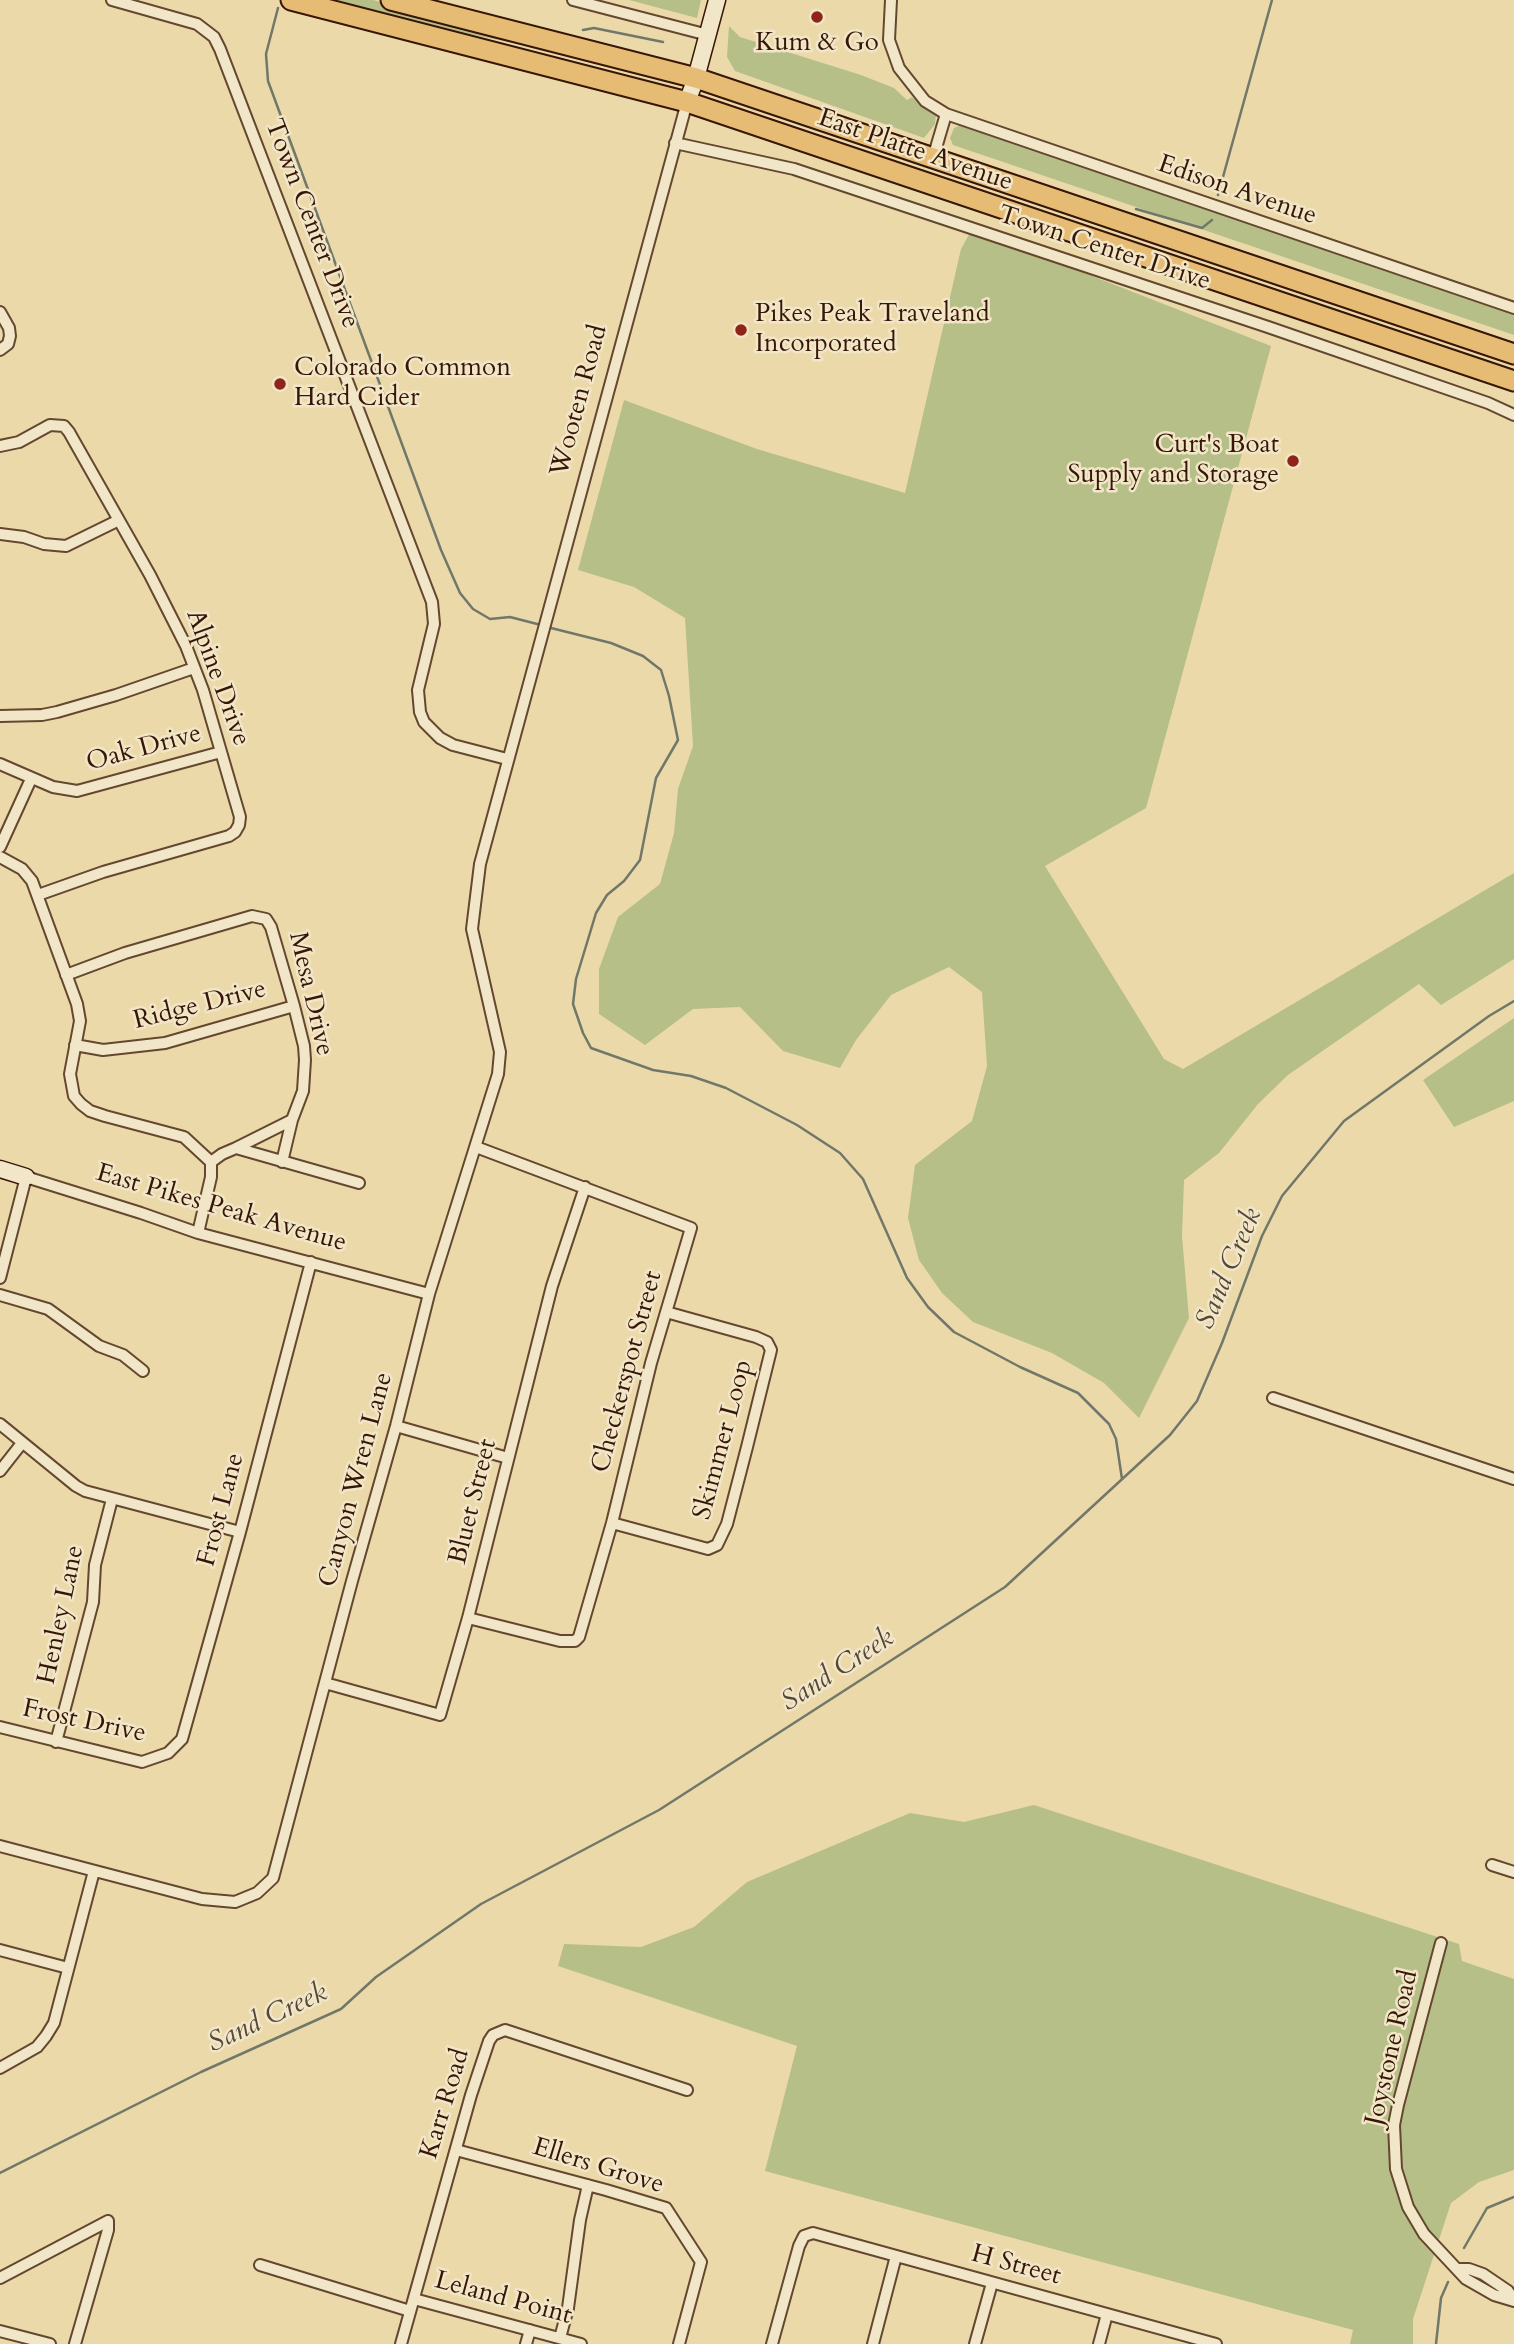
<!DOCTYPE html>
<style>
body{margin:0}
canvas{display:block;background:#ebd9aa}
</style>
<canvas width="1514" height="2344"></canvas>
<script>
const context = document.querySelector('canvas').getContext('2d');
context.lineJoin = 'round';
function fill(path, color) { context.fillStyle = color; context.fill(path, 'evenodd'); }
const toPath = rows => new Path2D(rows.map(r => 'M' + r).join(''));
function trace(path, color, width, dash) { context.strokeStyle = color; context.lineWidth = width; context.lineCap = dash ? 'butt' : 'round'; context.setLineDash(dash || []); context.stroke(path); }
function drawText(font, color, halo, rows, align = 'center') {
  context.font = font + ' Cardo,serif'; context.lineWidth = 5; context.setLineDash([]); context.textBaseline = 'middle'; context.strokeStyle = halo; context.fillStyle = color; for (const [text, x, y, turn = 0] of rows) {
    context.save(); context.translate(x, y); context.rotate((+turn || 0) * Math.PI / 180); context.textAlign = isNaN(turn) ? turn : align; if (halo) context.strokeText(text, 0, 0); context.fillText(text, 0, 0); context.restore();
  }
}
fill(toPath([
 [318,0,373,0,653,74,660,79,556,51,426,26],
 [629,0,701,0,697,18],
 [729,26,740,37,861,75,894,88,907,100,912,97,923,107,936,114,935,124,924,138,735,71,727,57],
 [961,125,1514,309,1514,335,953,145,950,138,954,128],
 [972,229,1271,346,1146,808,1045,866,1164,1059,1183,1069,1514,873,1514,959,1441,1005,1419,984,1288,1075,1258,1104,1219,1153,1184,1180,1182,1236,1189,1318,1139,1418,1104,1383,1052,1353,973,1322,942,1293,919,1260,908,1218,915,1165,972,1121,987,1066,982,992,949,967,891,995,856,1040,840,1068,783,1051,740,1007,693,1009,645,1045,599,1014,599,969,618,917,660,884,674,833,678,789,693,746,685,618,634,587,578,570,624,400,757,449,905,493,961,249],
 [1514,1018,1514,1101,1454,1127,1423,1080],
 [1034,1805,1459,1944,1462,1961,1514,1979,1514,2170,1479,2182,1451,2203,1413,2319,1413,2344,1350,2344,1353,2330,765,2171,797,2046,558,1966,564,1944,641,1947,694,1927,747,1882,910,1813,964,1822]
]), '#b7bf88');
trace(toPath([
 [278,8,266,54,268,81,441,550,460,593,473,609,490,619,510,617,541,625],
 [583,30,594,28,663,42],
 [1218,195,1272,0],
 [1136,209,1202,228,1212,220],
 [547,627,611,643,643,656,661,670,669,696,678,740,656,778,640,860,624,881,607,895,596,913,576,979,573,1004,583,1033,591,1048,653,1070,691,1076,726,1088,797,1125,840,1153,863,1179,907,1278,928,1307,954,1332,1020,1367,1078,1393,1109,1424,1116,1439,1122,1479],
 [0,2173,201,2072,341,2009,376,1977,481,1904,659,1810,1005,1587,1170,1435,1197,1401,1222,1343,1262,1236,1282,1196,1344,1121,1489,1016,1514,1001],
 [1464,2248,1487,2208,1514,2197],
 [1436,2344,1441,2298,1448,2282]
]), '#717869', 2.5);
const street = toPath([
 [112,0,197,24,214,37,220,49,432,602,434,624,418,690,420,712,424,722,440,738,453,745,507,759],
 [573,0,708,35],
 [891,0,889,40,899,68,925,101,946,114,1514,308],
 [675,143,794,169,1268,327,1488,403,1514,415],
 [933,158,946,114],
 [0,312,9,328,10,336,8,344,0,350],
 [0,446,19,442,50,425,64,426,69,432,150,575,186,646,203,690,240,817,239,825,235,832,229,836,103,872,38,895],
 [0,534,24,537,44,544,66,546,117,521],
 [0,716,42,715,57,712,116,695,194,668],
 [0,764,53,787,77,791,221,752],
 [0,847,31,779],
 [0,857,22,869,32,881,77,1004,80,1021,70,1074,74,1096,81,1104,90,1111,105,1116,184,1137,211,1162,222,1154,236,1148,359,1183],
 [66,975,125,953,252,916,266,919,271,927,294,1006,304,1046,305,1060,303,1091,292,1120,282,1162],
 [75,1045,103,1050,165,1043,294,1006],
 [236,1148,292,1120],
 [198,1233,211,1177,211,1162],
 [0,1278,26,1177,141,1213,198,1233,429,1294],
 [0,1295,48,1309,99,1346,123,1355,143,1371],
 [1273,1398,1514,1479],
 [0,1424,76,1486,85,1491,240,1532],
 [396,1426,508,1458],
 [0,1471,22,1443],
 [612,1523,708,1549,717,1545,727,1524,747,1447,771,1350,767,1342,756,1337,666,1312],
 [468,1618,560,1641,575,1641,579,1637,612,1523,651,1363,691,1228,476,1147],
 [325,1683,440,1715,468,1618,552,1286,585,1187],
 [0,1727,142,1762,168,1753,182,1739,240,1532,311,1262],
 [56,1742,93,1602,95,1565,112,1499],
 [0,1846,202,1899,235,1902,257,1893,273,1878,352,1581,396,1426,429,1294,498,1074,500,1052,472,929,480,864,687,102],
 [1492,1865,1514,1872],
 [1441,1943,1398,2105,1394,2125,1396,2169,1408,2207,1424,2234,1466,2279,1494,2295,1514,2301],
 [0,1950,68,1968],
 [0,2068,37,2047,46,2036,54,2023,94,1871],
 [456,2150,606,2190,666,2208,701,2262,679,2344],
 [804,2236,813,2233,1216,2344],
 [260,2265,410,2311],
 [1458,2269,1469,2269,1483,2274,1508,2291,1514,2300],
 [0,2278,108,2221],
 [414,2299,581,2344],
 [0,2331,50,2344],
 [560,2338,568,2308,580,2220,588,2185],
 [75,2344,108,2230,108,2221],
 [401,2344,471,2095,489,2041,493,2035,505,2030,687,2090],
 [526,2344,530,2330],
 [772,2344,799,2246,804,2236],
 [873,2344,896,2256],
 [975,2344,992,2283],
 [1099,2344,1107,2314]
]);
const secondary = toPath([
 [687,102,696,78,717,0],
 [0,1169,26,1177]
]);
const highway = toPath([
 [291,0,687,102,1514,381],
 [391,0,696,78,1514,354]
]);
trace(street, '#64472f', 14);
trace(secondary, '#371606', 19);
trace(highway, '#371606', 23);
trace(street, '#f2e6c8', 10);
trace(secondary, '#f2e6c8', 16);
trace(highway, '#e6bc75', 19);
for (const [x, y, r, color] of [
 [817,17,7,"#8f2418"],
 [741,330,7,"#8f2418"],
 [280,384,7,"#8f2418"],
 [1293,461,7,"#8f2418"]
]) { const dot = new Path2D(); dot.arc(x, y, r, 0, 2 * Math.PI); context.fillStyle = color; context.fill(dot); trace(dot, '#f2e6c8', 2.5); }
drawText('26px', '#371606', '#f2e6c8', [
 ["Kum & Go",817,44,"center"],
 ["Pikes Peak Traveland",755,315],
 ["Incorporated",755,345],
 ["Colorado Common",294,369],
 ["Hard Cider",294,399],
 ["Curt's Boat",1279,446,"right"],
 ["Supply and Storage",1279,476,"right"]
], 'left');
drawText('26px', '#371606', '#f2e6c8', [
 ["East Platte Avenue",915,151,19],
 ["Edison Avenue",1237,191,19],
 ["Town Center Drive",311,224,69],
 ["Town Center Drive",1104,249,18],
 ["Wooten Road",580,401,-75],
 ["Alpine Drive",217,678,70],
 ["Oak Drive",144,749,-15],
 ["Mesa Drive",310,994,77],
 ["Ridge Drive",200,1006,-14],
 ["East Pikes Peak Avenue",221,1209,16],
 ["Checkerspot Street",628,1372,-75],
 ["Skimmer Loop",724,1440,-75],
 ["Canyon Wren Lane",357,1480,-75],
 ["Bluet Street",474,1502,-76],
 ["Frost Lane",222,1510,-75],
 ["Henley Lane",62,1615,-78],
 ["Frost Drive",84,1722,12],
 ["Joystone Road",1393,2048,-77],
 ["Karr Road",446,2104,-73],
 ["Ellers Grove",598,2167,17],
 ["H Street",1016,2266,15],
 ["Leland Point",503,2299,15]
]);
drawText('italic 28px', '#544738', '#f2e6c8', [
 ["Sand Creek",1230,1269,-67],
 ["Sand Creek",838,1671,-33],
 ["Sand Creek",268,2019,-25]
]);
</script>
